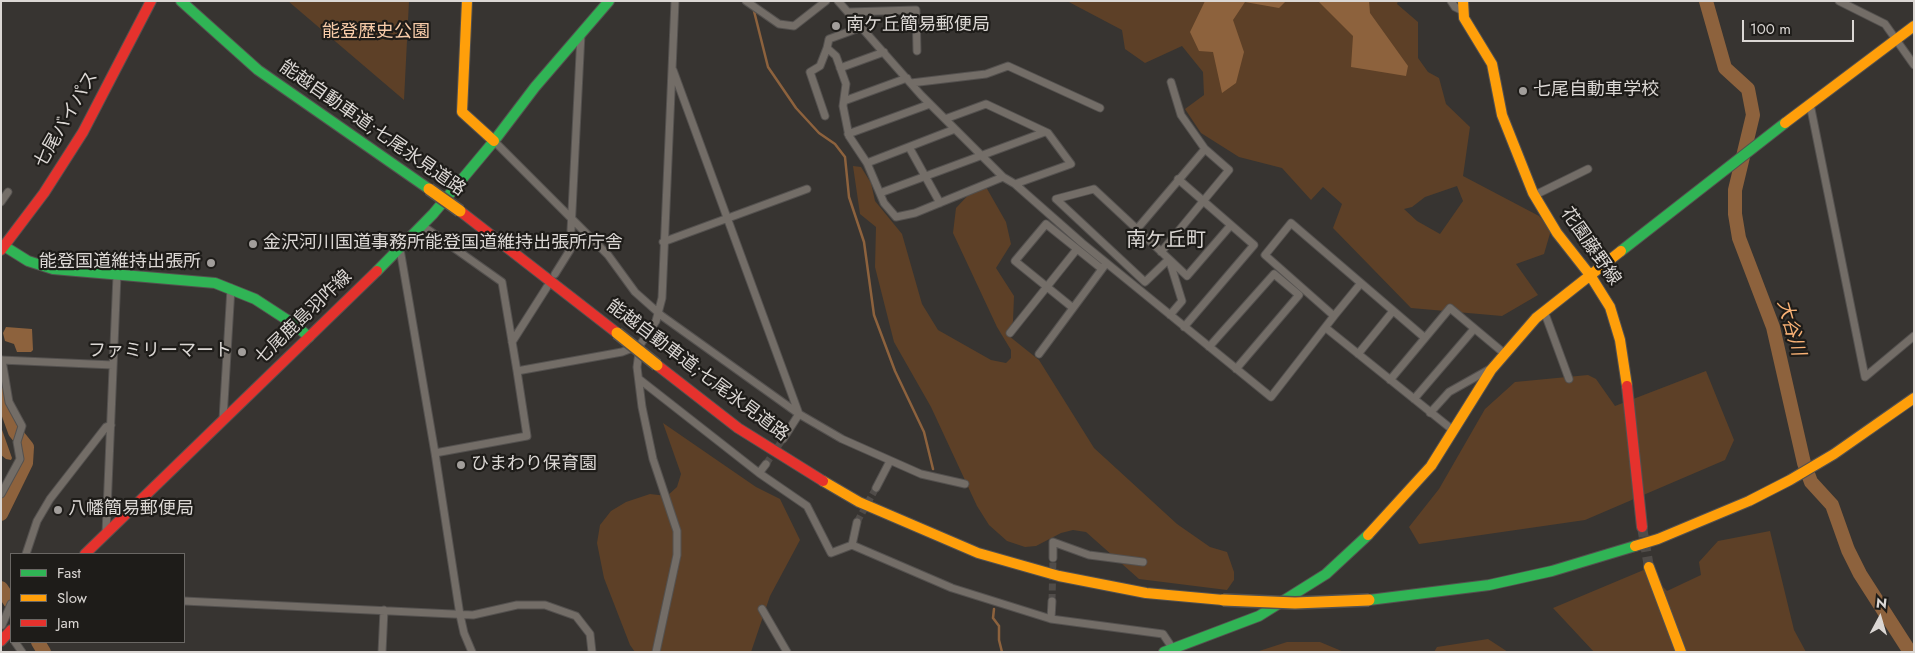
<!DOCTYPE html>
<meta charset="utf-8">
<style>
body{margin:0}
#map{position:relative;width:1915px;height:653px;overflow:hidden;background:#373431;font-family:Jost,sans-serif}
canvas{display:block}
.frame{position:absolute;inset:0;border:2px solid #dbd7d4;pointer-events:none}
.legend{position:absolute;left:10px;top:553px;width:175px;height:90px;box-sizing:border-box;background:#1e1c19;border:1px solid #6a6764;margin:0;padding:6px 9px;list-style:none;font-size:15px;color:#dbd7d4}
.legend li{display:flex;align-items:center;gap:10px;height:25px}
.legend b{width:25px;border:1px solid #6a6764}
.north{position:absolute;left:1855px;top:593px;width:50px;height:50px;-webkit-text-stroke:4px #1e1c19;paint-order:stroke;rotate:6deg;font-size:14px;font-weight:700;line-height:20px;text-align:center;color:#dbd7d4}
.north::after{content:'';display:block;margin:auto;width:18px;height:22px;background:#dbd7d4;clip-path:polygon(50% 0,100% 100%,50% 72%,0 100%)}
.scale{position:absolute;left:1742px;top:20px;width:112px;height:22px;box-sizing:border-box;border:2px solid #dbd7d4;border-top:0;padding-left:6px;font-size:15px;line-height:18px;white-space:nowrap;color:#dbd7d4;-webkit-text-stroke:4px #1e1c19;paint-order:stroke}
</style>
<div id="map">
<canvas width="1915" height="653"></canvas>
<div class="frame"></div>
<ul class="legend">
<li><b style="height:6px;background:#30b455"></b>Fast</li>
<li><b style="height:6px;background:#ff9f0a"></b>Slow</li>
<li><b style="height:6px;background:#e5322d"></b>Jam</li>
</ul>
<div class="north">N</div>
<div class="scale">100 m</div>
</div>
<script>
const context = document.querySelector('canvas').getContext('2d');
context.lineJoin = 'round';
function fill(path, color) { context.fillStyle = color; context.fill(path, 'evenodd'); }
const toPath = rows => new Path2D(rows.map(r => 'M' + r).join(''));
function trace(path, color, width, dash) { context.strokeStyle = color; context.lineWidth = width; context.lineCap = dash ? 'butt' : 'round'; context.setLineDash(dash || []); context.stroke(path); }
function drawText(font, color, halo, rows, align = 'center') {
  context.font = font + ' Jost,"Noto Sans JP",sans-serif'; context.lineWidth = 4.5; context.setLineDash([]); context.textBaseline = 'middle'; context.strokeStyle = halo; context.fillStyle = color; for (const [text, x, y, turn = 0] of rows) {
    context.save(); context.translate(x, y); context.rotate((+turn || 0) * Math.PI / 180); context.textAlign = isNaN(turn) ? turn : align; if (halo) context.strokeText(text, 0, 0); context.fillText(text, 0, 0); context.restore();
  }
}
fill(toPath([
 [288,1,409,1,404,100],
 [1067,1,1398,1,1397,4,1418,22,1418,58,1428,72,1439,78,1446,104,1470,127,1463,176,1539,216,1551,230,1544,254,1516,264,1538,295,1502,316,1411,308,1333,228,1342,204,1323,187,1311,200,1282,168,1239,157,1201,133,1185,109,1204,95,1203,72,1182,46,1145,63,1125,49,1122,30],
 [1457,186,1463,201,1440,234,1417,221,1404,209,1412,207,1425,197],
 [853,166,861,167,871,183,875,201,902,234,922,304,938,330,991,360,1006,363,1011,358,1011,350,997,327,953,233,956,208,974,189,986,187,1006,222,1011,244,996,268,1014,296,1013,321,1009,336,1039,360,1094,448,1177,524,1210,547,1227,552,1234,572,1234,580,1227,590,1139,579,1086,532,1073,530,1061,533,1036,546,1025,547,1007,541,989,525,977,506,931,407,894,342,875,267,876,227,860,214],
 [1706,371,1734,440,1725,460,1585,520,1419,544,1409,527,1439,489,1485,409,1515,382,1588,375,1596,379,1615,406],
 [663,423,756,487,780,499,800,540,770,596,751,652,635,652,630,645,604,578,597,543,600,525,611,511,626,502,650,494,667,496,677,487,681,474],
 [1770,531,1794,630,1806,652,1594,652,1553,608,1646,569,1667,591,1701,575,1699,562,1718,541],
 [1488,639,1508,652,1434,652,1437,647],
 [1287,642,1320,642,1344,652,1256,652]
]), '#5d4027');
fill(toPath([
 [1205,1,1286,1,1279,8,1245,2,1233,20,1244,52,1236,83,1222,93,1213,52,1199,51,1190,32],
 [1318,1,1369,1,1370,13,1408,66,1406,76,1351,67,1353,36],
 [6,327,32,329,33,350,31,352,17,352,14,344,5,341,3,333],
 [1,427,12,458,11,460,6,459,1,455]
]), '#8d623d');
trace(toPath([
 [753,7,768,67,796,108,819,133,835,144,845,157,849,197,864,242,874,315,895,371,924,432,933,469],
 [994,609,993,618,999,626,999,640,1002,652]
]), '#8d623d', 2.5);
trace(toPath([
 [1706,1,1725,68,1748,89,1753,115,1735,190,1735,214,1739,238,1773,327,1804,463,1811,482,1832,505,1848,550,1860,574,1910,652],
 [1,393,15,432,27,447,26,463,1,514],
 [1,588,11,603],
 [38,642,44,652]
]), '#8d623d', 14);
trace(toPath([
 [766,464,783,439],
 [857,522,876,488],
 [1052,601,1053,558]
]), '#504c49', 7, [7, 3.5]);
trace(toPath([
 [1642,527,1649,567]
]), '#504c49', 10, [10, 5]);
const street = toPath([
 [746,1,779,24,794,26,826,1],
 [838,1,921,95,1003,177,1015,184,1082,243,1271,397,1334,316,1265,255,1291,223,1425,338],
 [1451,1,1455,7,1463,11],
 [1839,1,1885,24,1914,65],
 [848,12,916,10,917,51],
 [862,27,829,39,827,48,836,56,846,84,843,106,849,136,867,163,884,203,896,217,915,213,1003,177],
 [840,68,884,52],
 [673,70,799,414,783,439],
 [1171,82,1181,115,1205,149],
 [911,83,986,74,1008,66,1100,108],
 [844,101,907,78],
 [1810,104,1865,377,1914,336],
 [825,116,810,72,820,66,827,48],
 [945,119,986,104,1048,133,1071,164,1015,184],
 [848,134,930,104],
 [494,141,608,255,635,292,662,316,799,414,842,439,921,474,965,484],
 [909,147,940,203],
 [867,163,955,129],
 [1178,179,1254,245,1184,327],
 [880,193,1045,132],
 [1535,195,1588,169],
 [1,202,8,192],
 [423,226,502,282,517,371],
 [1137,229,1205,149,1229,170,1161,252],
 [663,242,807,189],
 [400,249,435,453,460,615,464,633,472,652],
 [555,274,570,250,581,34],
 [1073,308,1015,261,1046,224,1102,269],
 [1544,311,1569,379],
 [1170,315,1182,301,1169,259,1094,189,1056,199,1145,282,1169,259,1187,276,1231,225],
 [1334,316,1361,283],
 [1326,328,1454,431],
 [1010,333,1077,249],
 [512,342,547,287],
 [1209,347,1274,274,1299,295,1236,369],
 [1039,354,1105,265],
 [1358,354,1393,311],
 [1,360,113,365],
 [639,379,759,473,807,506,831,553,852,545,952,588,1051,619,1163,634,1173,649],
 [1390,380,1450,308,1505,354],
 [1414,399,1474,329],
 [1430,413,1449,392,1490,369],
 [223,419,231,288],
 [435,453,527,436,517,371,622,352,635,347],
 [759,473,766,464],
 [876,488,890,461],
 [1,494,20,459,17,442,22,426,9,402,2,360],
 [106,533,117,275],
 [852,545,857,522],
 [26,554,37,521,50,499,106,427,111,425],
 [1053,558,1053,542,1089,555,1143,562],
 [184,601,473,615,517,605,545,605,576,616,590,634,592,652],
 [762,609,787,652],
 [1051,619,1052,601],
 [2,625,11,604],
 [15,642,22,652],
 [382,652,384,610],
 [656,652,677,555,677,531,653,459,642,407,637,367,640,345,656,321,662,298,675,1]
]);
const fast = toPath([
 [181,1,258,70,429,189],
 [4,246,28,261,53,269,215,283,255,299,295,325,309,337],
 [1621,251,1785,123],
 [377,271,433,214,494,141,535,87,609,1],
 [1369,600,1489,585,1552,571,1635,546],
 [1164,652,1259,616,1326,574,1368,535]
]);
const slow = toPath([
 [467,1,462,112,494,141],
 [1463,1,1464,18,1492,64,1502,115,1533,193,1557,233,1590,275,1610,307,1620,340,1627,386],
 [1785,123,1914,26],
 [823,481,859,502,978,553,1059,576,1146,593,1223,600],
 [1368,535,1431,466,1491,370,1536,318,1621,251],
 [1635,546,1658,539,1749,501,1790,480,1834,454,1914,398],
 [1649,567,1681,652]
]);
const jam = toPath([
 [460,211,617,333],
 [1,250,44,193,83,132,151,1],
 [657,365,738,428,823,481],
 [1627,386,1642,527],
 [85,554,377,271],
 [1,641,11,630]
]);
trace(street, '#54514f', 9);
trace(fast, '#54514f', 12);
trace(slow, '#54514f', 12);
trace(jam, '#54514f', 12);
trace(street, '#736d67', 7);
trace(fast, '#30b455', 10);
trace(slow, '#ff9f0a', 10);
trace(jam, '#e5322d', 10);
const slowBridge = toPath([
 [429,189,460,211],
 [617,333,657,365],
 [1223,600,1295,603,1369,600]
]);
trace(slowBridge, '#54514f', 14, []);
trace(slowBridge, '#ff9f0a', 11);
for (const [x, y, r, color] of [
 [836,26,5,"#a29e9b"],
 [1523,91,5,"#a29e9b"],
 [253,244,5,"#a29e9b"],
 [211,263,5,"#a29e9b"],
 [242,352,5,"#a29e9b"],
 [461,465,5,"#a29e9b"],
 [58,510,5,"#a29e9b"]
]) { const dot = new Path2D(); dot.arc(x, y, r, 0, 2 * Math.PI); context.fillStyle = color; context.fill(dot); trace(dot, '#1e1c19', 2); }
drawText('18px', '#dbd7d4', '#1e1c19', [
 ["南ケ丘簡易郵便局",846,26],
 ["七尾自動車学校",1533,91],
 ["金沢河川国道事務所能登国道維持出張所庁舎",263,244],
 ["能登国道維持出張所",201,263,"right"],
 ["ファミリーマート",232,352,"right"],
 ["ひまわり保育園",471,465],
 ["八幡簡易郵便局",68,510]
], 'left');
drawText('18px', '#f7cba8', '#1e1c19', [
 ["能登歴史公園",376,33]
]);
drawText('18px', '#dbd7d4', '#1e1c19', [
 ["七尾バイパス",67,120,-60],
 ["能越自動車道;七尾氷見道路",372,129,35],
 ["花園藤野線",1590,247,55],
 ["七尾鹿島羽咋線",304,318,-44],
 ["能越自動車道;七尾氷見道路",697,371,37]
]);
drawText('italic 19px', '#f8b175', '#1e1c19', [
 ["大谷川",1790,328,74]
]);
drawText('20px', '#dbd7d4', '#1e1c19', [
 ["南ケ丘町",1166,241]
]);
</script>
